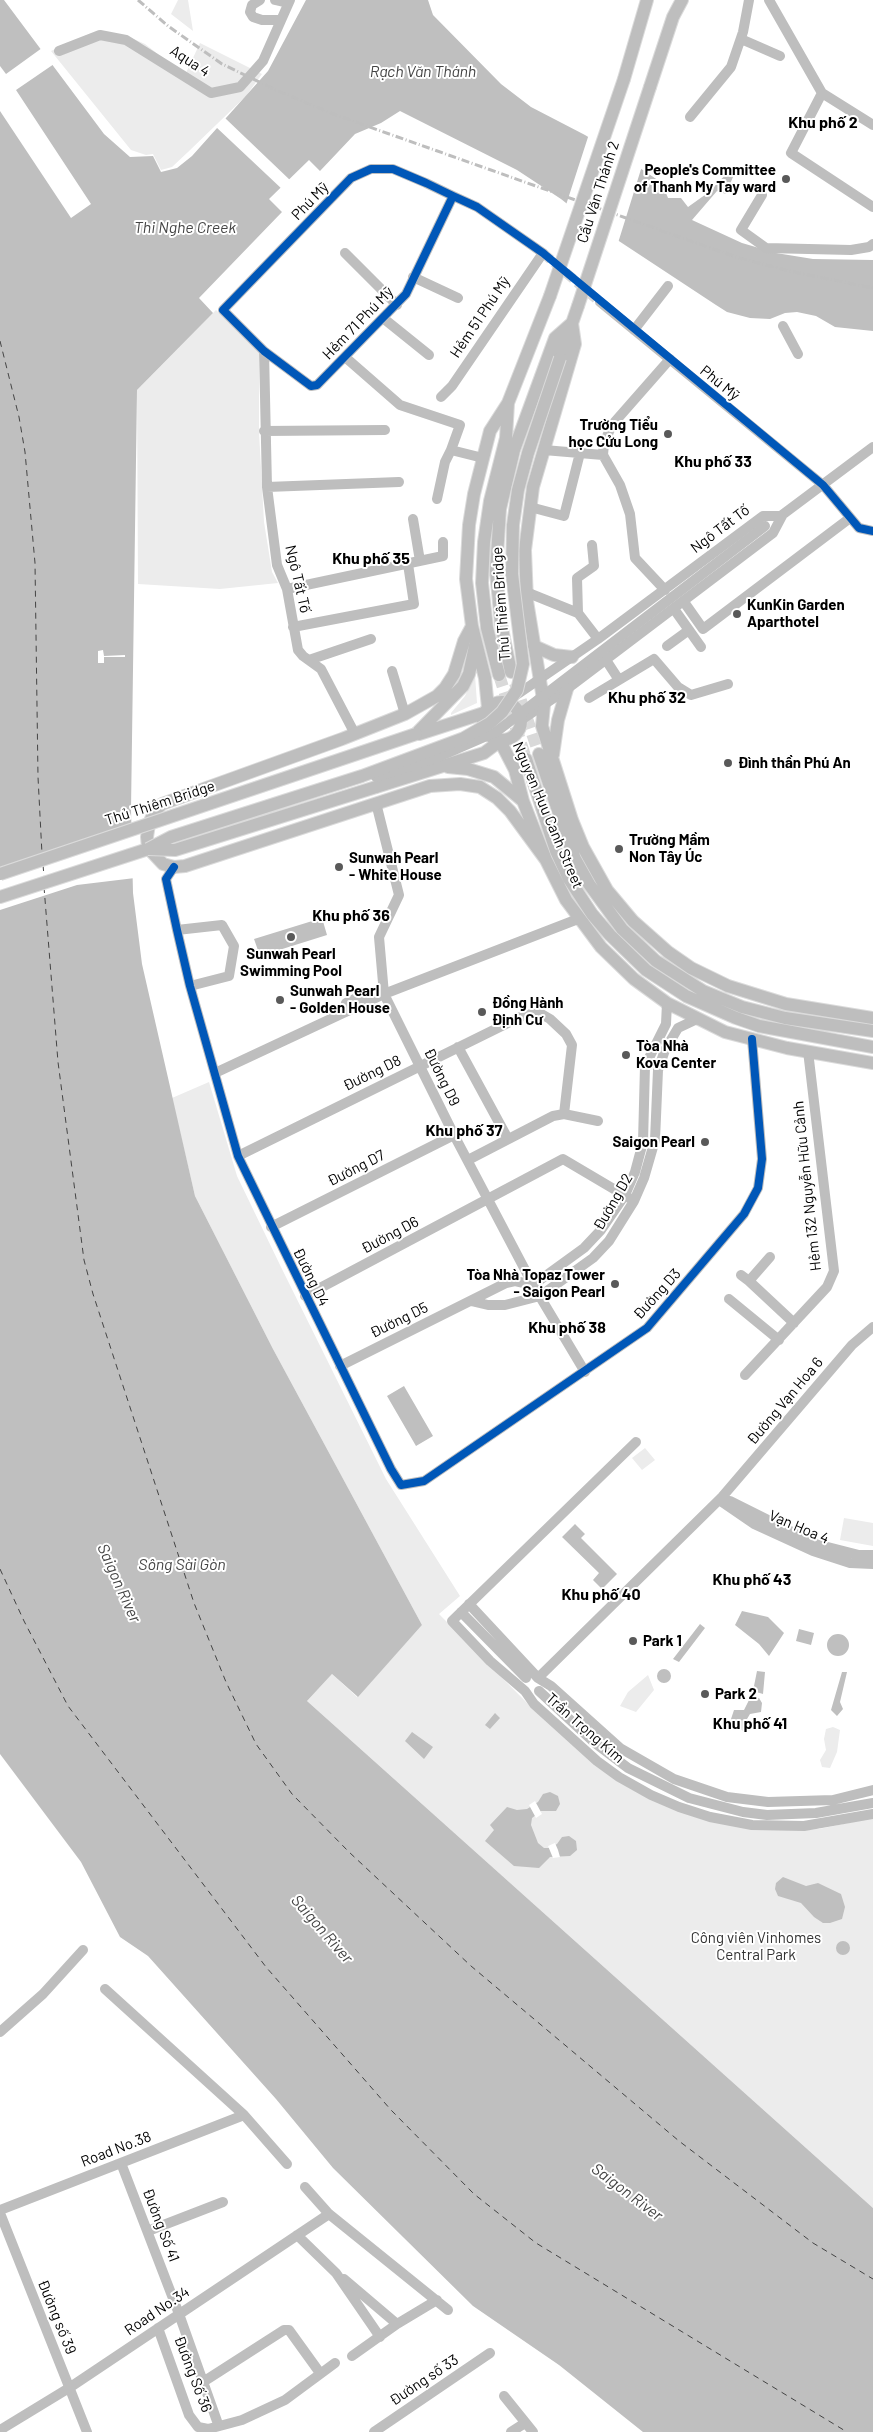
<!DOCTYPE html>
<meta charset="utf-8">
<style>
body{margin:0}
canvas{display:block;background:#fff}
</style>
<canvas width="873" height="2432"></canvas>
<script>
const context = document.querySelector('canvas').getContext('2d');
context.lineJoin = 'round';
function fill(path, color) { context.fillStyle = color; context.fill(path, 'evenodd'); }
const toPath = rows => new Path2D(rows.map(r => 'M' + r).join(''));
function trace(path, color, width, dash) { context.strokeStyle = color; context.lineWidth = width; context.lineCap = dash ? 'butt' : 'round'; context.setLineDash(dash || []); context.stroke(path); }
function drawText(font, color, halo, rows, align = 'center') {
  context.font = font + ' Barlow,sans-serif'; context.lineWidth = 4; context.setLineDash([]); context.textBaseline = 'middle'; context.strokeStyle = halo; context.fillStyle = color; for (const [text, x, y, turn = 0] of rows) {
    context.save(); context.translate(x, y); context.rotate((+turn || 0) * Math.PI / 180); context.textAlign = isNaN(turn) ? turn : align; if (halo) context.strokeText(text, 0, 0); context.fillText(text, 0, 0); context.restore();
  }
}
fill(toPath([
 [178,0,188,0,193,31,171,14],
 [87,35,127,36,145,44,185,75,200,43,262,74,246,96,188,152,172,167,161,170,153,154,146,155,131,150,51,51],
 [216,310,259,352,259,432,264,522,272,572,278,583,220,589,138,584,137,390],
 [475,675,477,703,451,715,451,713,465,696],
 [209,1082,237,1176,280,1265,386,1479,460,1596,439,1614,531,1707,652,1800,793,1830,819,1829,873,1818,873,2208,307,1701,332,1674,357,1697,422,1625,273,1349,195,1196,172,1098],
 [645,1448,655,1460,642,1470,632,1458],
 [844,1518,873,1523,873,1546,840,1540],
 [648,1675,654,1690,636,1712,620,1706,628,1692],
 [833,1727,840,1730,837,1752,830,1768,822,1767,820,1760,826,1750,824,1739,826,1729]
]), '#ececec');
fill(toPath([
 [0,0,4,0,104,134,130,157,153,156,161,172,177,168,192,156,268,71,306,0,428,0,433,15,501,84,531,107,585,135,643,170,662,183,668,198,681,198,688,207,709,192,731,169,735,172,726,194,717,191,692,220,742,243,776,253,813,259,873,260,873,331,835,327,816,316,797,312,785,313,770,319,750,318,727,312,716,305,590,222,561,199,517,170,400,111,381,123,355,134,320,171,309,160,269,199,282,212,199,298,213,313,137,390,131,809,133,893,142,964,195,1196,273,1349,422,1625,358,1697,332,1674,307,1701,873,2208,873,2432,643,2432,559,2365,473,2306,333,2168,276,2099,148,1956,120,1937,81,1862,0,1754],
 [322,918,327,935,260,956,254,939],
 [404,1386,433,1436,416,1446,387,1396],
 [575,1524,585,1534,581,1538,617,1574,602,1589,593,1580,599,1573,562,1537],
 [742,1611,768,1617,784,1633,769,1656,759,1644,735,1625],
 [700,1624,705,1628,679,1662,673,1659],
 [799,1629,814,1633,811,1645,796,1641],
 '827 1645a11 11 0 1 1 22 0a11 11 0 1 1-22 0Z',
 '657 1676a7 7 0 1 1 14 0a7 7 0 1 1-14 0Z',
 [757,1671,765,1672,763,1694,753,1691],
 [842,1672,847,1672,840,1702,843,1709,837,1716,831,1710],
 [754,1697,759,1698,762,1703,761,1712,750,1714,747,1719,747,1730,744,1732,731,1719,734,1710,744,1710,749,1700],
 [495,1713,500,1718,490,1729,485,1725],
 [412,1732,433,1747,424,1759,405,1741],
 [550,1792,558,1796,560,1804,556,1811,541,1811,532,1818,531,1825,538,1843,544,1848,549,1848,557,1844,562,1837,569,1836,576,1841,577,1850,570,1856,550,1857,539,1868,514,1866,485,1841,494,1830,490,1825,507,1807,517,1810,527,1809,538,1802,543,1794],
 [783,1877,806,1886,818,1883,841,1894,845,1907,842,1919,830,1923,823,1923,814,1917,801,1903,778,1896,775,1889,776,1883],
 '836 1948a7 7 0 1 1 14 0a7 7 0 1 1-14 0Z'
]), '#bfbfbf');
fill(toPath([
 [42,48,54,64,16,90,91,204,71,218,0,111,0,66,6,74],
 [225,118,291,181,283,190,216,127],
 [589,134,642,166,618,243,589,225,566,205],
 [103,650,104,656,125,655,125,657,104,657,104,663,98,663,98,651],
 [133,824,135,878,77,885,0,910,0,869],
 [535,1801,542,1814,536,1818,529,1805],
 [555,1843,558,1850,560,1857,553,1858,548,1846]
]), '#fff');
trace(toPath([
 [0,341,19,417,25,452,35,563,38,777,42,854],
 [43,865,44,876],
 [44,887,58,1062,84,1260,93,1294,194,1603,226,1682,256,1744,292,1794,349,1852,471,1966,679,2141,813,2243,873,2279],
 [0,1569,24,1621,68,1706,266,1967,391,2110,474,2194,536,2243,847,2432]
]), '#444', 1, [6, 5]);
trace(toPath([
 [543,253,600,302]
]), '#d9d9d9', 10, [10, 5]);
trace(toPath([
 [499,675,526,759],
 [515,683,539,754]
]), '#d9d9d9', 12, [12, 6]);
const major = toPath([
 [624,79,647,0],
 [650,87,673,17,682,0],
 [572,323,575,344,533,487,525,550,527,601,544,705,542,726,572,820,583,847,607,890,633,921,668,952,691,968,728,986,786,1004,873,1018],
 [560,358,578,306],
 [472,626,464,641,454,674,445,688,437,696,405,714,342,739,162,804,154,812,149,824,147,837,148,848,163,864,174,867,185,866,430,786,460,784,480,787,497,798,510,811,546,860],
 [534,646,554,655,572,657],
 [511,672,501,624,496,571,500,509,514,450,555,338,572,323],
 [499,675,487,628,482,583,484,542,490,501,506,438,508,403],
 '483 721a19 19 0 1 1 38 0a19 19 0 1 1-38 0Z',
 [488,708,485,678,472,626,466,579,469,525,474,494,490,431,508,403,550,296],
 [416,734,463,686,469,674,475,646],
 [419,734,484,713],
 [500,741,515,770,523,801,546,860,566,900,601,947,634,979,667,1003,725,1032,787,1048,873,1063],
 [539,754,565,831,575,859,589,884,622,929,656,961,703,991,742,1007,785,1018,873,1031],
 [553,755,558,720,567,689],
 [526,759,556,851,569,879,592,914,610,935,646,970,686,996,736,1018,759,1026,873,1047],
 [448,767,468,769,494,777,523,801],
 [376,787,484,753,500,741],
 [0,897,148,849]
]);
trace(major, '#dbdbdb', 14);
trace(toPath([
 [260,0,252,5,250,12,253,17,262,20,281,20],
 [275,0,288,3],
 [769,0,822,93,791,153,873,207],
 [741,39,780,56],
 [59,51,100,35,126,40,211,93,240,87,263,61,290,0],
 [822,93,873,125],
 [690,117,731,67,743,32,749,0],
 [762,195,741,230,766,248,851,250,869,247,873,244],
 [345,253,397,305],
 [413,277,458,298],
 [600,302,823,485,859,528,873,531],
 [383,318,429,355],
 [783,326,798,354],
 [634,330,668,286],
 [264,351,267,487,277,565,287,589,298,650,303,656,321,669,355,734],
 [345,357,400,405,460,425,451,450,483,458],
 [441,397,452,386,543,253,477,207,453,196,426,183,393,169,371,169,351,178,223,310,264,351,311,386,317,385,406,294,453,196],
 [264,431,385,430],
 [544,450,603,455],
 [603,455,620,485,630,514,635,558,665,590],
 [603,455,604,443,612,425,670,359],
 [267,487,399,482],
 [437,499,445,462,451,450],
 [530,507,564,516,580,453],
 [778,518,873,447],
 [413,519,420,561],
 [592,545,594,566,577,578,578,613,598,639],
 [287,589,443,556,443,542],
 [526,592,578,613],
 [684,602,703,629,850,518],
 [674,609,701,647],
 [293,627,414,604,408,564],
 [667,646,689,630],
 [309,660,371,639],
 [606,660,619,680],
 [392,671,405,714],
 [512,698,598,639,763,516,782,516],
 [589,698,654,659,678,687,691,695,728,684],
 [521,720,567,689,773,533,782,516],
 [376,803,399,895,379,937,384,994,454,1135,533,1285,585,1372],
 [174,867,166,879,177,930,190,986,238,1156,391,1469,401,1485,424,1481,647,1328,744,1214,758,1188,762,1159,752,1039],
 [177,930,222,925,234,946,229,976,190,986],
 [343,1013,346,1003,365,994,372,999],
 [458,1047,508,1139],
 [215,1073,384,994,578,919],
 [238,1156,520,1017,538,1012,550,1019,566,1034,572,1045,564,1114],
 [468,1160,553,1116,564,1114,598,1121],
 [271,1227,454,1135],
 [770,1257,749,1281,794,1323],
 [741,1275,749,1281],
 [305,1296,563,1159,629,1198],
 [729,1299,779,1340],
 [471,1301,488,1305,505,1305,540,1296,593,1258,609,1241,634,1201,644,1178,655,1140,658,1070,665,1050,678,1028,697,1019],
 [340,1366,506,1283,515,1281,533,1285,584,1248,601,1230,625,1195,635,1172,643,1142,645,1066,666,1024,667,1003],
 [745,1375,827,1287,834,1271,808,1051],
 [636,1442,452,1621,490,1661,525,1691,534,1704,597,1761,619,1777,651,1795,679,1807,710,1817,752,1825,804,1826,873,1814],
 [719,1500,754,1524,813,1551,850,1563,873,1564],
 [730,1501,816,1544,859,1555,873,1555],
 [469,1604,538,1678,551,1686,620,1748,674,1779,727,1797,768,1802,833,1800,873,1790],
 [461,1612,526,1678],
 [538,1678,722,1497,852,1345,873,1327],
 [539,1691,595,1743,628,1768,689,1798,743,1812,767,1815,816,1813,873,1803],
 [105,1989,244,2115,287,2164],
 [0,2032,43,1994,83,1950],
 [121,2163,179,2314,218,2424],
 [305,2187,329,2214,448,2310],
 [0,2210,244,2115],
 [0,2213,87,2432],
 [148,2231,223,2202],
 [297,2235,336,2273,380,2337],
 [344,2279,397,2324,437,2300],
 [158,2328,189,2415,198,2427,208,2429,242,2420,285,2400,335,2363],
 [352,2356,397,2324],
 [203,2382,284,2330,289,2330,320,2373],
 [504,2396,533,2432],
 [0,2430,69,2388,329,2214],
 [374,2432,490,2353],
 [511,2432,525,2423]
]), '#bebebe', 10);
trace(major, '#bebebe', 12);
trace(toPath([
 [138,0,168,26,222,64,276,90,333,114,736,257,789,271,873,288]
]), '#bebebe', 3, [8, 2.5, 1, 2.5]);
const majorBridge = toPath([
 [550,296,624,79],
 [578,306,650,87],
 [148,849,171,837,362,776,464,738,490,723,502,712,517,690,523,664,512,574,513,525,518,490,528,453,560,358],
 [148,849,175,850,376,787],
 [0,874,416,734]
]);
trace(majorBridge, '#dbdbdb', 14, []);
trace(toPath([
 [376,777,436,758,496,732,765,526]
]), '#bebebe', 10);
trace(majorBridge, '#bebebe', 12);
trace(toPath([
 [453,196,406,294,317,385,311,386,264,351,223,310,351,178,371,169,393,169,426,183,453,196,477,207,543,253,823,485,859,528,873,531],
 [174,867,166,879,177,930,190,986,238,1156,391,1469,401,1485,424,1481,647,1328,744,1214,758,1188,762,1159,752,1039]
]), '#0057b8', 8);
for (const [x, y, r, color] of [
 [786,179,5,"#595959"],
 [668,434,5,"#595959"],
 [737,614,5,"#595959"],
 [728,763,5,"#595959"],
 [619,849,5,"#595959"],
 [339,867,5,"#595959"],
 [291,937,5,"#595959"],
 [280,1000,5,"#595959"],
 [482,1012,5,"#595959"],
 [626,1055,5,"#595959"],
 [705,1142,5,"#595959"],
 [615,1284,5,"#595959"],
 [633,1641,5,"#595959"],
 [705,1694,5,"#595959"]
]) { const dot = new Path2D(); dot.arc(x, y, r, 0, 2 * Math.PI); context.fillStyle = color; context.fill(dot); trace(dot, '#fff', 2); }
drawText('15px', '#000', '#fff', [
 ["Aqua 4",190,61,33],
 ["Cầu Văn Thánh 2",598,192,-72],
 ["Phú Mỹ",310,201,-46],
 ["Hẻm 51 Phú Mỹ",480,317,-56],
 ["Hẻm 71 Phú Mỹ",358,323,-46],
 ["Phú Mỹ",720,383,39],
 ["Ngô Tất Tố",720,529,-37],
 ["Ngô Tất Tố",298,579,77],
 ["Thủ Thiêm Bridge",501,604,-94],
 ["Thủ Thiêm Bridge",160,803,-18],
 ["Nguyen Huu Canh Street",548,815,67],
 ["Đường D8",372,1073,-26],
 ["Đường D9",442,1077,64],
 ["Đường D7",356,1168,-27],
 ["Hẻm 132 Nguyễn Hữu Cảnh",807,1186,-96],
 ["Đường D2",613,1202,-60],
 ["Đường D6",390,1235,-28],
 ["Đường D4",311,1277,64],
 ["Đường D3",657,1294,-48],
 ["Đường D5",399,1320,-26],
 ["Đường Vạn Hoa 6",785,1401,-50],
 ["Vạn Hoa 4",799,1527,23],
 ["Trần Trọng Kim",585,1728,41],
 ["Road No.38",116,2149,-21],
 ["Đường Số 41",161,2225,69],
 ["Road No.34",157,2311,-34],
 ["Đường số 39",57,2317,68],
 ["Đường Số 36",193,2374,69],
 ["Đường số 33",424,2380,-34]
]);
drawText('bold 15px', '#000', '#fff', [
 ["People's Committee",776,170,"right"],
 ["of Thanh My Tay ward",776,187,"right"],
 ["Trường Tiểu",658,425,"right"],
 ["học Cửu Long",658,442,"right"],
 ["KunKin Garden",747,605],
 ["Aparthotel",747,622],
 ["Đình thần Phú An",738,763],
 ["Trường Mầm",629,840],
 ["Non Tây Úc",629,857],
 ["Sunwah Pearl",349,858],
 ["- White House",349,875],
 ["Sunwah Pearl",291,954,"center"],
 ["Swimming Pool",291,971,"center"],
 ["Sunwah Pearl",290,991],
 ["- Golden House",290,1008],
 ["Đồng Hành",492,1003],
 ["Định Cư",492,1020],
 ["Tòa Nhà",636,1046],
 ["Kova Center",636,1063],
 ["Saigon Pearl",695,1142,"right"],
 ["Tòa Nhà Topaz Tower",605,1275,"right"],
 ["- Saigon Pearl",605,1292,"right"],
 ["Park 1",643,1641],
 ["Park 2",715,1694]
], 'left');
drawText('15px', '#333', '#fff', [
 ["Công viên Vinhomes",756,1938],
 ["Central Park",756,1955]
]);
drawText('italic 16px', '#444', '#fff', [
 ["Rạch Văn Thánh",423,72],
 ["Thi Nghe Creek",185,228],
 ["Sông Sài Gòn",182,1565],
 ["Saigon River",119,1583,66],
 ["Saigon River",322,1929,49],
 ["Saigon River",627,2192,37]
]);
drawText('bold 16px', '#000', '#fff', [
 ["Khu phố 2",823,123],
 ["Khu phố 33",713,462],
 ["Khu phố 35",371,559],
 ["Khu phố 32",647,698],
 ["Khu phố 36",351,916],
 ["Khu phố 37",464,1131],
 ["Khu phố 38",567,1328],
 ["Khu phố 43",752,1580],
 ["Khu phố 40",601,1595],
 ["Khu phố 41",750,1724]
]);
</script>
